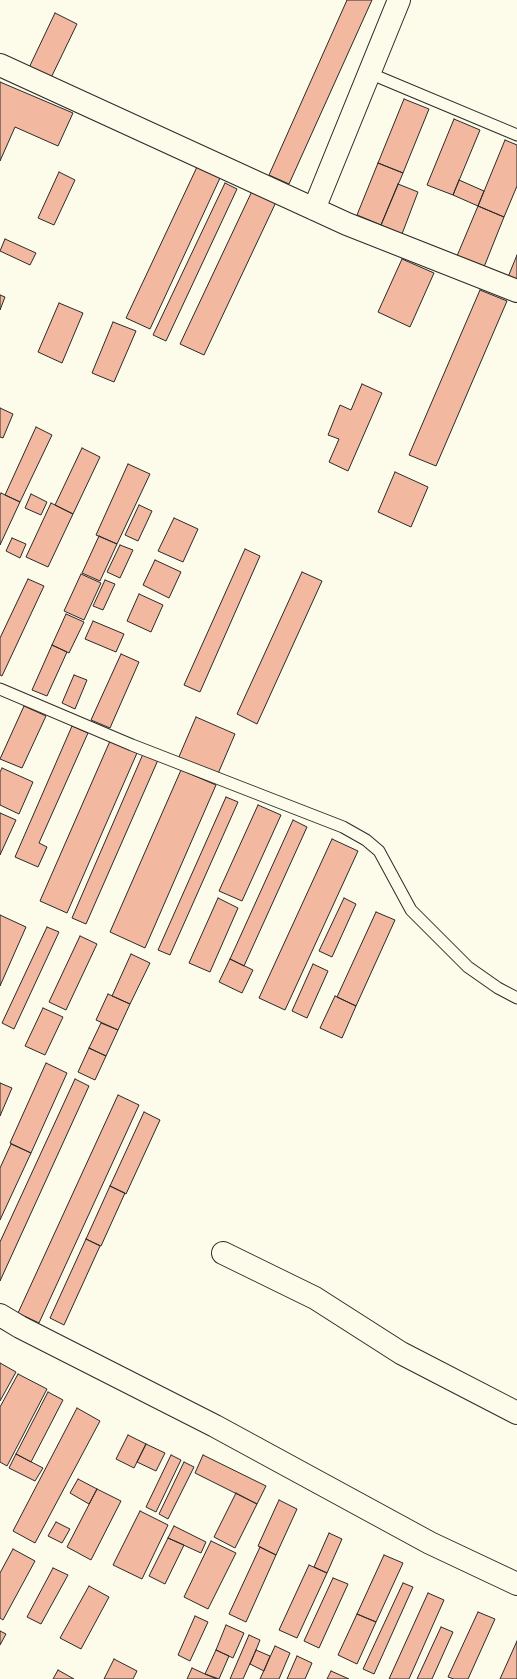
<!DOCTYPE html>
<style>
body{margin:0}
canvas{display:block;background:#fdfbea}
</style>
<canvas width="517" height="1679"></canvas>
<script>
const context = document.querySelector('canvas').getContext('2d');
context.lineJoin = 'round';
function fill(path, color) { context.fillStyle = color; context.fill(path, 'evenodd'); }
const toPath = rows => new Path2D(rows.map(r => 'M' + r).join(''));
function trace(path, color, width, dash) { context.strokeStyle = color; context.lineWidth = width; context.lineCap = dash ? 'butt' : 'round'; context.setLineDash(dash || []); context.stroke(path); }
const building = toPath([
 [347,0,372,0,289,184,269,175,347,0],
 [55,13,77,24,48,84,26,74,55,13],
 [0,82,73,113,58,146,15,127,0,161,0,82],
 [404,99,429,109,403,173,378,163,404,99],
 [454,119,480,130,453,195,427,185,454,119],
 [505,140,517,145,517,186,504,217,478,206,505,140],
 [378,163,403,173,381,225,357,215,378,163],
 [197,167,220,178,150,329,126,318,197,167],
 [59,172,75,180,54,225,38,218,59,172],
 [459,180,484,191,478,206,453,195,459,180],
 [225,183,237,189,166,341,153,335,225,183],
 [398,184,418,192,402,234,381,225,398,184],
 [253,189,277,200,204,355,180,344,253,189],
 [478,206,504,217,484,267,457,256,478,206],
 [5,239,36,253,30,265,0,251,5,239],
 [517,255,517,280,508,277,517,255],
 [402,259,434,273,410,327,378,312,402,259],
 [480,290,507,301,436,466,409,455,480,290],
 [0,295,5,297,0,310,0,295],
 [59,303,83,313,62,363,38,352,59,303],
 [113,322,136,331,114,382,92,373,113,322],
 [362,384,382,393,348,471,329,462,339,439,328,435,340,405,351,410,362,384],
 [0,408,13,414,3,438,0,437,0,408],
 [36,427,52,435,20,502,5,495,36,427],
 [82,448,100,457,73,514,55,505,82,448],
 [128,464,150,474,117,544,96,535,128,464],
 [395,472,428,487,411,527,378,512,395,472],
 [1,493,20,502,0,545,0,495,1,493],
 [31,494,47,502,41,515,25,508,31,494],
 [51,503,73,514,48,567,26,557,51,503],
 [139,505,152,511,138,541,125,535,139,505],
 [174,518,198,529,183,562,158,551,174,518],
 [99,536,117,544,100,581,82,573,99,536],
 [12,538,26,544,20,558,6,551,12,538],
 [120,545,133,550,120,578,107,572,120,545],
 [245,549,260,556,200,692,184,685,245,549],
 [155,560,181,572,169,598,143,585,155,560],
 [302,572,322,581,257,724,237,714,302,572],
 [81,574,101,583,84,620,64,611,81,574],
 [28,579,44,586,2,676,0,675,0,638,28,579],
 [105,580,115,584,103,610,93,606,105,580],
 [139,594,163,605,151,632,127,621,139,594],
 [66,614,84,622,69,653,52,645,66,614],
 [93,621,124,634,116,652,85,639,93,621],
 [52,645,67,652,47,696,32,690,52,645],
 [121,654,139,662,110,728,91,720,121,654],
 [74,675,87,680,75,709,62,703,74,675],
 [24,706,46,716,22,768,0,759,24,706],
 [196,717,235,734,217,776,178,759,196,717],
 [72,726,88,733,39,843,47,847,38,867,15,857,72,726],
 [110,741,137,753,67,913,40,901,110,741],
 [143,754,158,760,86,924,72,918,143,754],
 [2,768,33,782,19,814,0,805,0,772,2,768],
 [181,770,216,785,145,948,110,932,181,770],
 [226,797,238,802,170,955,158,950,226,797],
 [258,805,281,815,242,901,219,891,258,805],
 [0,813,16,820,0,855,0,813],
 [293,820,307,827,244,966,230,959,293,820],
 [332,839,358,851,285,1010,259,998,332,839],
 [218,898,238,908,210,972,189,963,218,898],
 [344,898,356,904,332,957,319,951,344,898],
 [376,912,395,920,356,1006,337,997,376,912],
 [0,915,26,927,0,986,0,915],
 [47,927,59,932,14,1029,2,1023,47,927],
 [80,936,97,944,66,1010,49,1002,80,936],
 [131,954,150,963,130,1004,112,996,131,954],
 [230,959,253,970,242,993,219,982,230,959],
 [313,964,328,971,307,1018,292,1011,313,964],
 [108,994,130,1004,118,1030,96,1020,108,994],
 [335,996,356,1006,342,1038,320,1028,335,996],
 [43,1008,63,1017,45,1055,25,1046,43,1008],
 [101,1023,118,1030,106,1056,89,1048,101,1023],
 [89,1048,106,1056,95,1080,78,1072,89,1048],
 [46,1063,67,1073,31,1153,10,1143,46,1063],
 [75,1079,89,1086,0,1281,0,1242,75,1079],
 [0,1083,12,1088,0,1116,0,1083],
 [118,1095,139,1105,39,1323,18,1313,118,1095],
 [144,1112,160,1120,126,1194,110,1186,144,1112],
 [11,1144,31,1153,0,1220,0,1168,11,1144],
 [110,1186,125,1193,101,1246,86,1239,110,1186],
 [86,1239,100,1246,64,1325,50,1318,86,1239],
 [0,1363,16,1372,0,1401,0,1363],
 [18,1374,47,1389,7,1466,0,1462,0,1407,18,1374],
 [48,1392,63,1400,31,1462,16,1454,48,1392],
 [77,1408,100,1421,35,1543,13,1531,77,1408],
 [128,1435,146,1444,134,1468,116,1459,128,1435],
 [146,1444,165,1453,156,1471,137,1462,146,1444],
 [16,1454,43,1468,35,1481,9,1468,16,1454],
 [171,1455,181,1460,156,1512,146,1507,171,1455],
 [203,1455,266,1486,257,1504,195,1473,203,1455],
 [184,1462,194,1467,168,1519,159,1514,184,1462],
 [78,1479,97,1489,89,1504,70,1493,78,1479],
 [97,1489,121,1501,91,1560,67,1547,97,1489],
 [236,1493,257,1504,235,1548,214,1537,236,1493],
 [279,1500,297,1509,276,1555,258,1546,279,1500],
 [140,1511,168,1525,142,1579,113,1565,140,1511],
 [56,1522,70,1529,62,1543,48,1536,56,1522],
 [174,1526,206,1542,201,1553,168,1538,174,1526],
 [329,1533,342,1539,327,1573,314,1567,329,1533],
 [168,1538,184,1545,165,1584,149,1576,168,1538],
 [211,1541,236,1553,208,1609,184,1597,211,1541],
 [260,1547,276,1555,246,1622,229,1614,260,1547],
 [13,1549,35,1561,3,1620,0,1618,0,1573,13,1549],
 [384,1555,403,1563,376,1622,357,1614,384,1555],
 [309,1565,327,1573,297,1638,279,1630,309,1565],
 [53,1568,68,1575,41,1624,27,1617,53,1568],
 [333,1578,348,1584,319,1648,304,1641,333,1578],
 [403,1583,413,1587,374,1674,363,1669,403,1583],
 [89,1586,109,1597,81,1649,60,1638,89,1586],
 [428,1593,444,1600,409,1679,389,1679,428,1593],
 [478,1612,495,1619,468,1679,454,1679,448,1677,478,1612],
 [357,1614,376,1622,357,1664,338,1655,357,1614],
 [195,1616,208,1622,190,1661,178,1655,195,1616],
 [226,1625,244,1633,233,1658,216,1650,226,1625],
 [441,1627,453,1632,432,1679,417,1679,441,1627],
 [0,1631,6,1634,0,1645,0,1631],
 [249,1635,260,1640,256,1650,243,1679,230,1679,249,1635],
 [517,1641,517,1679,500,1679,517,1641],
 [275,1646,290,1653,279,1679,260,1679,275,1646],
 [216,1650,229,1656,219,1679,205,1674,216,1650],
 [256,1650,270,1656,264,1671,250,1664,256,1650],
 [297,1656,312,1663,305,1679,287,1679,297,1656],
 [114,1659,137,1671,133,1679,104,1679,114,1659],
 [192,1668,205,1674,217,1679,187,1679,192,1668],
 [58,1670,74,1679,53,1679,58,1670],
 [331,1671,349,1679,327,1679,331,1671]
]);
fill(building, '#f2b8a0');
trace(building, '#2b2b2b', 1);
const service = toPath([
 [369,73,517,135],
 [0,689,132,745,343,827,366,840,379,851,411,910,468,967,498,988,517,998]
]);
const minor = toPath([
 [0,65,347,224,517,291],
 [314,209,399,0],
 [223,1253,315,1298,401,1353,517,1413],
 [0,1315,20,1327,215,1426,430,1543,517,1584]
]);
trace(service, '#2b2b2b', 13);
trace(minor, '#2b2b2b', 24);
trace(service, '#fdfbea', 11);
trace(minor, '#fdfbea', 22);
</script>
